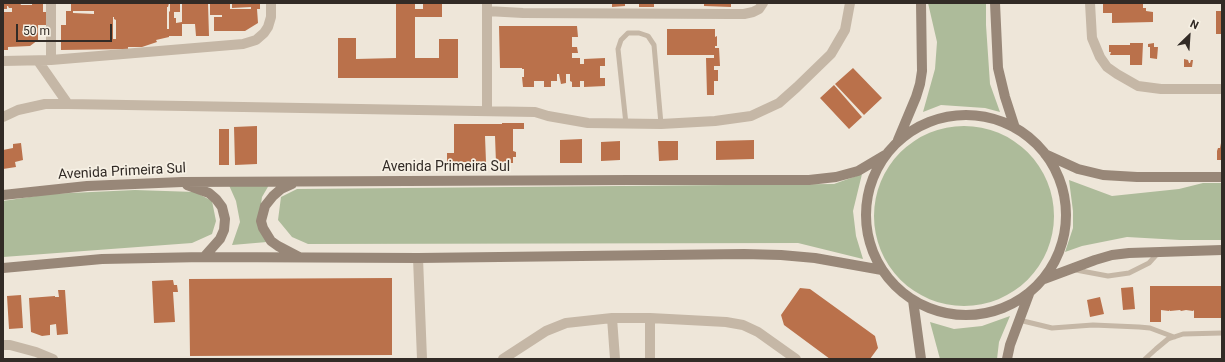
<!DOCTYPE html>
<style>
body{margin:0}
#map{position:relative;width:1225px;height:362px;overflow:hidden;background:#eee6d9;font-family:Roboto,sans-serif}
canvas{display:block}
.frame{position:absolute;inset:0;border:4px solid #322b26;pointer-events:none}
.north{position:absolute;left:1169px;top:16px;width:40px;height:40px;-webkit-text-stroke:3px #f6f0e4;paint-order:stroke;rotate:25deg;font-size:11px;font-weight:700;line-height:16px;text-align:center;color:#322b26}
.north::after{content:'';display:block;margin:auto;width:14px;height:18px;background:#322b26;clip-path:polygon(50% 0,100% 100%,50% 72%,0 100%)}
.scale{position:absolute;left:16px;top:24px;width:96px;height:18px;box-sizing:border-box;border:2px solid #322b26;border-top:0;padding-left:5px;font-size:12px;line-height:14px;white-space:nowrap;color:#322b26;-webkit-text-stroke:3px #f6f0e4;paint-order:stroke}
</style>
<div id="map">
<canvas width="1225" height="362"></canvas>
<div class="frame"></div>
<div class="north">N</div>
<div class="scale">50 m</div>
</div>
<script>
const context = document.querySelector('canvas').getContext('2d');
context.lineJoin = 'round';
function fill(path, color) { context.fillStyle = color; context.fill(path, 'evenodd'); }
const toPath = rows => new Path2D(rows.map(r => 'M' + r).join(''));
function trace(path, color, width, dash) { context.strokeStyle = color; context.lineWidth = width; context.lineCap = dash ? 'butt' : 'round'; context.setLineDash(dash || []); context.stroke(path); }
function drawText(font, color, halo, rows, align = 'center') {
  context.font = font + ' Roboto,sans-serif'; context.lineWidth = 3.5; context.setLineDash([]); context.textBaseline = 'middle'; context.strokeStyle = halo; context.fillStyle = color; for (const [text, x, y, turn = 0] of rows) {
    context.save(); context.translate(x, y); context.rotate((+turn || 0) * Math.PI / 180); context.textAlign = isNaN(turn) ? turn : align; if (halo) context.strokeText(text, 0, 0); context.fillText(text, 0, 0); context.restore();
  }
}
fill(toPath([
 [928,3,986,3,986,25,990,84,1000,112,985,108,941,105,923,112,935,69,937,42],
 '874 216a90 90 0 1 1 180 0a90 90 0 1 1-180 0Z',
 [862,174,853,211,856,236,863,259,798,243,308,244,292,237,278,220,281,197,297,189,834,184],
 [1069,180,1112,196,1179,189,1203,183,1222,183,1222,240,1180,240,1127,237,1082,246,1065,252,1073,228,1073,211],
 [228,183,269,185,262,197,258,225,267,242,232,245,240,222,236,201],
 [135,190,195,192,212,201,216,221,212,234,192,243,3,257,3,201,49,194],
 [1010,316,999,342,997,359,940,359,930,322,954,329,982,326]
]), '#adbb9a');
fill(toPath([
 [3,3,20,3,21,5,32,5,32,3,43,3,43,12,46,12,46,25,38,25,38,40,30,46,8,47,8,50,3,50,3,12,12,12,12,8,9,8,8,6,7,6,7,9,3,9],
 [71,3,169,3,168,7,167,7,167,29,169,29,169,12,170,11,170,3,180,3,180,12,174,12,174,18,176,18,176,23,182,22,182,3,208,3,209,36,196,36,195,24,182,24,182,36,169,36,169,37,156,40,157,42,142,47,128,47,128,49,61,50,61,25,66,25,66,11,71,11],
 [73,11,94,11,94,14,73,13],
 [113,17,114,17,114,19,116,20,116,39,113,39],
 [210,3,230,3,230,9,251,9,251,7,232,8,232,3,260,3,260,9,257,9,258,23,245,31,214,31,214,17,222,17,222,15,210,15],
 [396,3,415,3,415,9,423,9,423,3,442,3,442,17,415,17,415,58,439,58,439,39,458,39,458,78,338,78,338,38,356,38,356,59,396,58],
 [612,3,625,3,625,6,612,7],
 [639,3,654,3,654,7,639,7],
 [704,3,731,3,731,7,704,6],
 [1103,3,1143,3,1143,8,1146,8,1146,11,1153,12,1153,22,1112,23,1112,13,1103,13],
 [1216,11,1222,11,1222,34,1216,34],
 [499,26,577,26,578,37,572,37,572,47,577,47,578,53,572,53,572,58,580,58,580,64,584,64,584,59,605,58,605,66,600,66,600,78,605,78,605,86,584,87,584,81,580,81,580,87,572,87,572,82,570,81,570,74,566,74,566,83,561,84,559,74,557,74,557,81,551,81,551,87,544,87,544,81,534,81,534,87,523,87,522,77,524,77,524,69,522,69,522,68,500,68],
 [667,29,715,29,715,37,717,36,717,46,715,46,715,48,719,48,720,66,714,66,714,70,718,70,718,81,714,81,714,95,707,95,706,58,714,58,714,55,667,55],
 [1130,43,1143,43,1142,65,1130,65,1130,55,1110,55,1111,52,1109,52,1109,45,1130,45],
 [1154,43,1154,47,1158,47,1157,59,1150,58,1150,47,1148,47,1148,44],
 [1184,59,1188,60,1189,63,1190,63,1191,60,1193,60,1192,67,1184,67],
 [853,68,882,98,864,115,835,84],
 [834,85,862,117,849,129,820,98],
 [502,123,524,123,524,129,513,129,513,151,516,152,516,157,513,157,513,163,496,163,495,136,485,136,486,162,447,162,447,153,454,153,454,124,502,124],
 [257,126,257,164,235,165,234,127],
 [219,129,229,129,229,165,219,165],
 [582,139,582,163,560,163,560,140],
 [754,140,754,159,716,160,716,141],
 [620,141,620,160,601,161,601,142],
 [658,141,678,141,678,160,659,161],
 [21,143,23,160,15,162,16,167,3,169,3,150,13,148,13,144],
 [1221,143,1222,143,1222,160,1217,160,1217,151,1218,148,1220,148],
 [392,278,392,355,190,356,189,279],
 [173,280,174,285,177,285,178,292,173,292,175,322,154,323,152,281],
 [1150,286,1222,286,1222,318,1194,318,1194,310,1193,311,1186,310,1181,311,1180,310,1170,311,1169,310,1169,311,1161,310,1161,322,1150,322],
 [1133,287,1135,309,1123,310,1121,288],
 [800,288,810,289,875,336,878,348,870,359,830,359,784,325,781,315],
 [58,290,65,290,68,334,57,335,56,324,50,325,50,335,42,336,31,332,29,298,55,296,55,297,59,297],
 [21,295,23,328,9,329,7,296],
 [1100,297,1104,314,1090,317,1087,300]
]), '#ba714b');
trace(toPath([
 [626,124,618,49,621,40,628,33,639,33,648,36,654,45,661,124],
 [1076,270,1108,276,1129,273,1149,263,1158,253],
 [1019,320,1052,328,1093,325,1139,327,1150,328,1174,337],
 [1145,359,1156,349,1168,339,1183,334,1222,333]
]), '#c5b7a6', 5);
trace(toPath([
 [487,3,487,11,523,13,731,14,744,14,753,12,759,9,763,3],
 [1090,3,1092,38,1100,57,1107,67,1117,74,1138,86,1161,89,1222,89],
 [51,60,51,3],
 [3,61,51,60,243,44,256,40,264,33,268,27,271,17,271,3],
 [38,61,68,104],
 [487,111,487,11],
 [3,117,18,110,45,104,68,104,535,112,548,116,588,123,661,124,715,121,751,116,779,103,797,87,831,54,845,30,850,3],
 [418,258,422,359],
 [612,318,615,359],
 [3,345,10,345,36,352,53,359],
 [503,359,546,331,566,323,612,318,650,318,726,322,743,325,758,332,796,359],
 [650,359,650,318]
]), '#c5b7a6', 10);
trace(toPath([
 [995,3,998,68,1005,97,1015,128],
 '866 215a100 100 0 1 1 200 0a100 100 0 1 1-200 0Z',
 [898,140,916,97,920,84,922,71,921,3],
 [1045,154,1078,169,1103,175,1137,177,1222,177],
 [292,184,281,189,273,196,265,206,261,221,263,228,271,241,278,246,299,257],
 [187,185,209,193,216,199,222,207,225,219,224,230,220,239,204,257],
 [3,195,87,186,182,182,631,180,809,180,836,177,858,171,885,155],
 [3,268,102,259,204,257,418,258,744,254,781,255,815,258,882,270],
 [1044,279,1095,260,1112,255,1129,253,1222,250],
 [913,300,921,359],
 [1007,359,1010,345,1029,294]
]), '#988778', 10);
drawText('14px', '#322b26', '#f6f0e4', [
 ["Avenida Primeira Sul",446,167],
 ["Avenida Primeira Sul",122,172,-3]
]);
</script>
